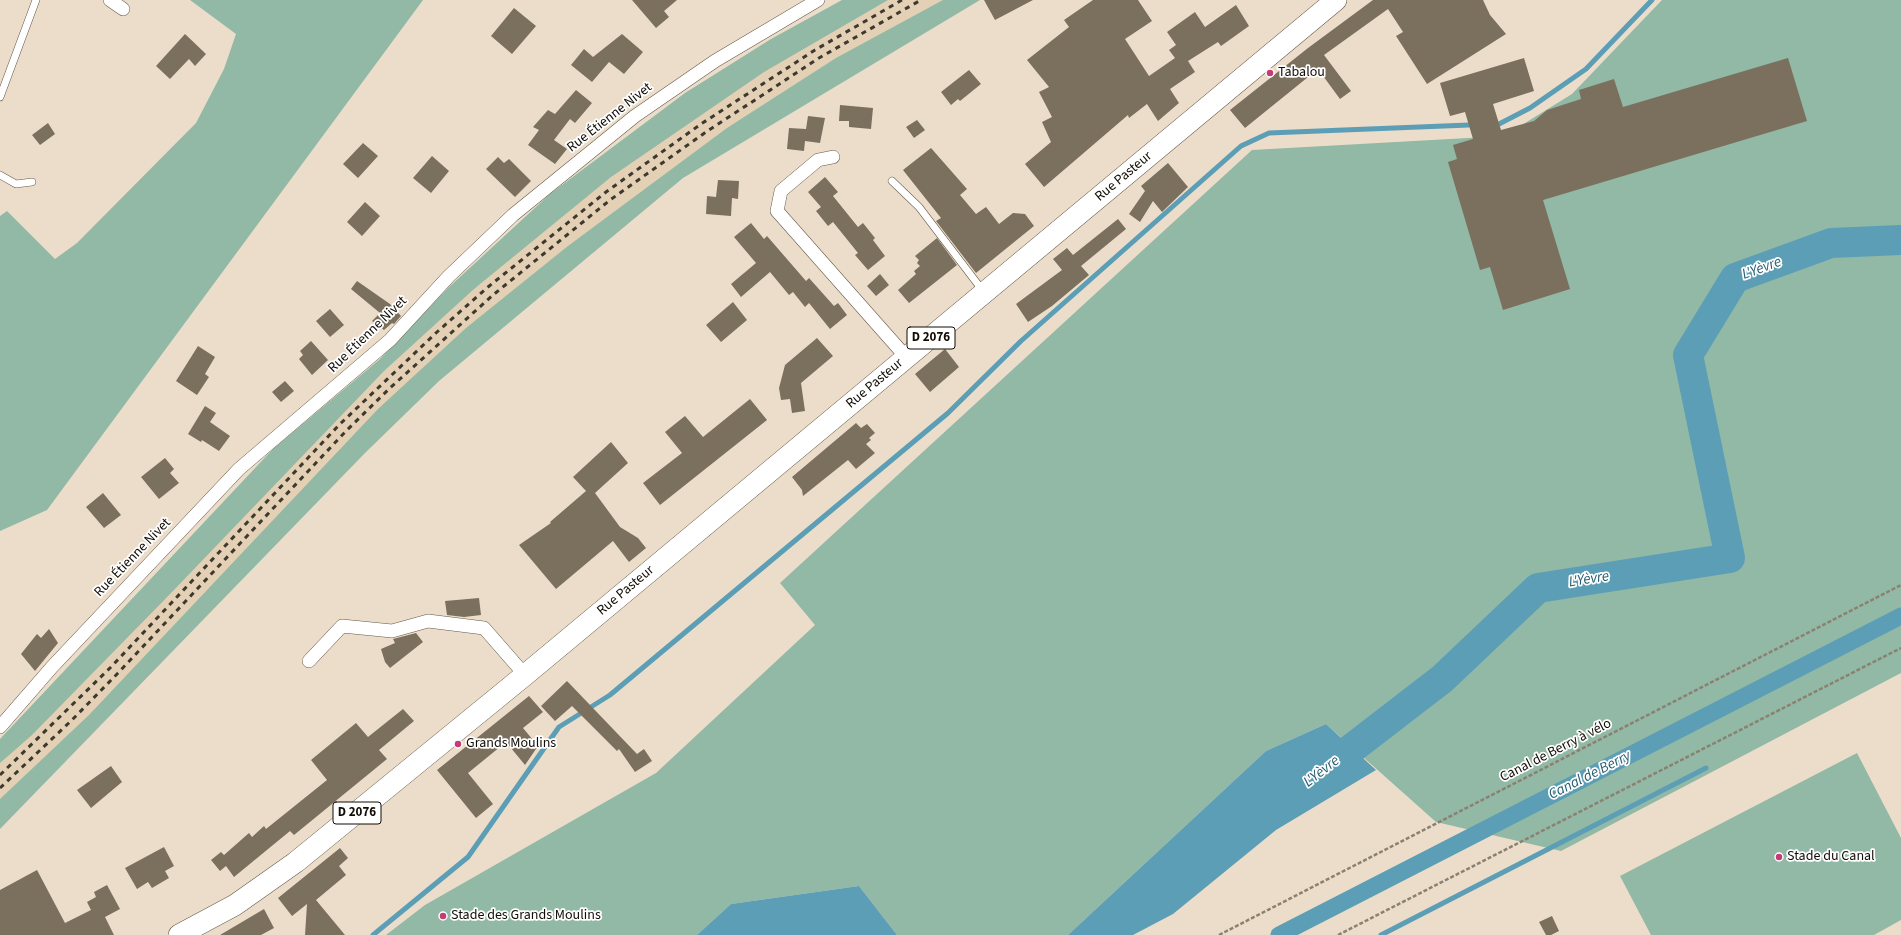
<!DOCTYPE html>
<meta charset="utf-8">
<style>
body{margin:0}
canvas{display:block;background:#ebddc9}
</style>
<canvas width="1901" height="935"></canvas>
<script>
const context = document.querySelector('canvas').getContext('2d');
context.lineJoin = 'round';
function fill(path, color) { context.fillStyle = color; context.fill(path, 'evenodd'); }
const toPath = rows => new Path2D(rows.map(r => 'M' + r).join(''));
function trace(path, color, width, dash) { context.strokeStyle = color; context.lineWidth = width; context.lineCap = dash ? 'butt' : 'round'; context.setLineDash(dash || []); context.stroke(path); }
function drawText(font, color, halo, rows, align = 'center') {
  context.font = font + ' "Source Sans 3",sans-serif'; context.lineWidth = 3.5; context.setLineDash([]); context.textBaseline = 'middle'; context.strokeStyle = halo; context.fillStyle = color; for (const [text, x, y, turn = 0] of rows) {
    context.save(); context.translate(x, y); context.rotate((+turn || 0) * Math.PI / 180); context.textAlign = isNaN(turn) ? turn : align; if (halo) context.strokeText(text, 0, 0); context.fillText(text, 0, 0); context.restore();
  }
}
fill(toPath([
 [872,0,965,0,679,170,424,381,0,817,0,758,288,459,579,191]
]), '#e3d0b5');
fill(toPath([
 [190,0,423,0,47,510,0,531,0,216,7,211,55,259,77,243,196,123,224,69,236,34],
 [842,0,888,0,764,72,611,177,474,289,384,371,172,592,32,735,0,763,0,739,273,449,380,359,448,288,550,194,685,93,771,39],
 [943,0,980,0,683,178,439,381,365,453,0,829,0,799,89,715,378,409,466,328,568,246,727,128,836,58],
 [1662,0,1901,0,1901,673,1561,851,1436,822,1326,724,1266,751,1068,935,897,935,859,886,731,904,697,935,386,935,425,905,656,773,815,625,780,583,1252,150,1504,136,1572,94],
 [1857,753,1901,838,1901,920,1874,935,1651,935,1620,876]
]), '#91b9a5');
fill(toPath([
 [1326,724,1376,770,1276,830,1173,914,1133,935,1068,935,1266,751],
 [859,886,897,935,697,935,731,904]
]), '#5c9eb6');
trace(toPath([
 [1499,124,1530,108,1586,69,1652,0],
 [373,935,468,857,559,727,610,695,948,413,1021,341,1241,146,1269,133,1469,125],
 [1381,935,1706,768]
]), '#5c9eb6', 5);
trace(toPath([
 [1279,935,1901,616]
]), '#5c9eb6', 17);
trace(toPath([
 [1320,773,1442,679,1538,588,1730,558,1688,355,1735,278,1831,243,1901,240]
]), '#5c9eb6', 30);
fill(toPath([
 [632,0,677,0,664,11,669,17,656,28],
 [984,0,1033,0,995,20],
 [1093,0,1138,0,1152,21,1125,39,1149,76,1175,58,1169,50,1176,45,1167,32,1195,12,1205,27,1236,5,1249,26,1221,46,1218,42,1188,61,1195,72,1170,89,1179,103,1158,121,1147,104,1129,118,1128,115,1044,187,1025,164,1051,142,1042,122,1052,117,1039,92,1049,87,1027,60,1069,27,1064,20],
 [1373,0,1483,0,1490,15,1506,34,1427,84,1396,36,1403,32,1388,9,1324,55,1351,91,1340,99,1318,69,1245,128,1230,110,1308,48],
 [514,8,536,26,512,54,491,36],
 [185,34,206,54,195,66,189,59,170,79,156,66],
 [622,34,643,52,624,74,609,62,592,82,571,65,584,49,593,57],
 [1524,58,1534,91,1493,104,1501,130,1534,121,1547,110,1581,99,1579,90,1614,79,1623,107,1788,58,1807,121,1543,200,1570,289,1503,310,1490,267,1480,270,1448,162,1457,159,1453,145,1473,139,1465,112,1450,116,1440,83],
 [969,70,981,84,960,101,958,99,951,105,941,92],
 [576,90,592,103,575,123,570,119,554,140,567,149,555,164,528,145,539,130,533,127,548,110,555,114],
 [840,105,873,108,871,129,849,127,849,121,839,121],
 [808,116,825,118,820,143,805,141,804,151,787,149,789,128,806,129],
 [917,120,925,130,914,138,906,127],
 [48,123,55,134,40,145,32,135],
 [363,143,378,156,358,178,343,164],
 [931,148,967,189,960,195,976,214,986,207,999,224,1013,213,1025,214,1034,226,976,273,936,221,941,218,903,170],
 [432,156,449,171,431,193,413,178],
 [498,157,504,163,509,159,531,181,515,197,486,169],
 [1168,163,1188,187,1162,212,1153,201,1140,222,1129,214,1145,191,1141,186],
 [825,177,838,192,833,196,858,227,863,223,875,238,873,240,885,256,868,270,855,255,858,253,833,222,828,226,816,211,821,207,808,192],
 [718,180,739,181,738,199,732,198,731,216,706,214,707,196,716,197],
 [365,202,380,216,362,236,347,222],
 [1118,219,1126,229,1081,266,1089,275,1052,306,1028,322,1016,304,1062,270,1053,259,1067,248,1073,255],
 [751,223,764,239,767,236,806,281,809,278,834,306,838,303,847,315,830,329,809,303,805,307,793,292,789,295,770,272,741,297,731,284,756,263,734,237],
 [937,238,957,265,909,303,898,290,916,274,914,271,920,266,917,263,919,260,915,256],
 [880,274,889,285,876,296,867,286],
 [357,281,390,304,401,316,394,324,392,323,384,330,372,321,380,313,351,289],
 [733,302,747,320,721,342,706,325],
 [330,309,344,325,330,337,316,321],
 [817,338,833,356,801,383,805,411,792,413,790,399,781,400,779,388,785,365],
 [311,341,328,360,312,375,299,359,303,355,300,351],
 [198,346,215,357,205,374,209,377,197,395,176,381],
 [945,349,959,367,930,392,915,374],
 [285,381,294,391,281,402,272,392],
 [750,399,767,420,660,505,643,483,682,453,665,432,685,416,703,437],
 [205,406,216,413,210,422,230,436,219,451,202,440,201,442,188,434],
 [856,423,861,428,867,424,875,433,869,438,871,440,866,444,875,453,856,469,848,460,803,496,802,490,792,477],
 [611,442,628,463,595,493,620,527,638,538,646,548,629,562,613,541,556,589,519,545,551,523,550,522,586,491,573,477],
 [165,458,174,469,170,473,179,483,159,499,141,477],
 [103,493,121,515,104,528,86,507],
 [479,598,481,615,464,617,447,615,445,601],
 [49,629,58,643,35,671,21,654,37,634,41,638],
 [416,633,423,642,390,668,385,662,381,649,395,643,393,639],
 [567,681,637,754,644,749,652,761,635,772,619,749,617,751,572,706,555,721,541,706],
 [529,696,543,712,523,728,538,746,525,765,506,742,468,773,493,804,476,818,437,770],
 [403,709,414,721,379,750,387,759,294,835,290,831,234,877,226,866,220,871,211,860,221,852,224,855,249,833,252,837,264,826,266,829,327,780,311,760,356,723,368,737],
 [111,766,122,782,91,808,77,790],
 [164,847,174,866,165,871,169,878,152,888,148,882,137,889,125,868],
 [340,848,348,858,339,866,346,875,316,900,345,935,305,935,307,904,292,916,278,898],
 [37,870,65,923,91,910,87,902,96,897,94,892,107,885,120,909,105,917,114,935,0,935,0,890],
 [264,909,274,928,261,935,220,935],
 [1552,916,1559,931,1551,935,1546,935,1539,922]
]), '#7b6f5d');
const lane = toPath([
 [0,97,36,0],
 [0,175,16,184,32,182],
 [892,181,919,207,983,291]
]);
const street = toPath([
 [110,0,123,9],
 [833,157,818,160,781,191,777,211,907,358],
 [309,661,342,626,392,631,428,621,484,628,525,675],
 [0,727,52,667,239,469,390,340,449,276,513,215,635,116,715,61,818,0]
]);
const primary = toPath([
 [179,935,235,905,296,862,525,675,1336,0]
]);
trace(lane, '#655947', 8);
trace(street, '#655947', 14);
trace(primary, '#655947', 22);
trace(toPath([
 [1219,935,1901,585],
 [1338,935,1901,648]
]), '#8b8173', 2.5, [4, 2]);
trace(lane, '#fff', 7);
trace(street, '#fff', 13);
trace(primary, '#fff', 21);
trace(toPath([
 [0,775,111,667,339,425,437,332,488,287,606,192,701,124,815,50,902,0],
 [0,788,72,720,118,673,346,431,390,388,493,295,610,200,706,132,819,58,921,0]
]), '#3e382f', 3, [5, 5]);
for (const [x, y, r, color] of [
 [1270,73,4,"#c43b75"],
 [458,744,4,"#c43b75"],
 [1779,857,4,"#c43b75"],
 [443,916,4,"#c43b75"]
]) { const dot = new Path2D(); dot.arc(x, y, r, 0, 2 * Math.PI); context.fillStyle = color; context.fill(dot); trace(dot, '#fff', 1.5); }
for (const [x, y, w] of [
 [931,338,48],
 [357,813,48]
]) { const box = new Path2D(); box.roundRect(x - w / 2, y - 11, w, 22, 3); context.fillStyle = '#fff'; context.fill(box); trace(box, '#110d06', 1); }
drawText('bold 13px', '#110d06', null, [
 ["D 2076",931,338],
 ["D 2076",357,813]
]);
drawText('14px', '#110d06', '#fff', [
 ["Tabalou",1278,73],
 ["Grands Moulins",466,744],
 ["Stade du Canal",1787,857],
 ["Stade des Grands Moulins",451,916]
], 'left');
drawText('14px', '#110d06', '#fff', [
 ["Rue Étienne Nivet",610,118,-38],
 ["Rue Pasteur",1124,177,-40],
 ["Rue Étienne Nivet",368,335,-44],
 ["Rue Pasteur",875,384,-40],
 ["Rue Étienne Nivet",133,558,-46],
 ["Rue Pasteur",626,591,-40],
 ["Canal de Berry à vélo",1556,751,-27]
]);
drawText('italic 15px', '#265c6f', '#fff', [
 ["L'Yèvre",1762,269,-20],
 ["L'Yèvre",1589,580,-9],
 ["L'Yèvre",1322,772,-38],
 ["Canal de Berry",1590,776,-27]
]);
</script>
